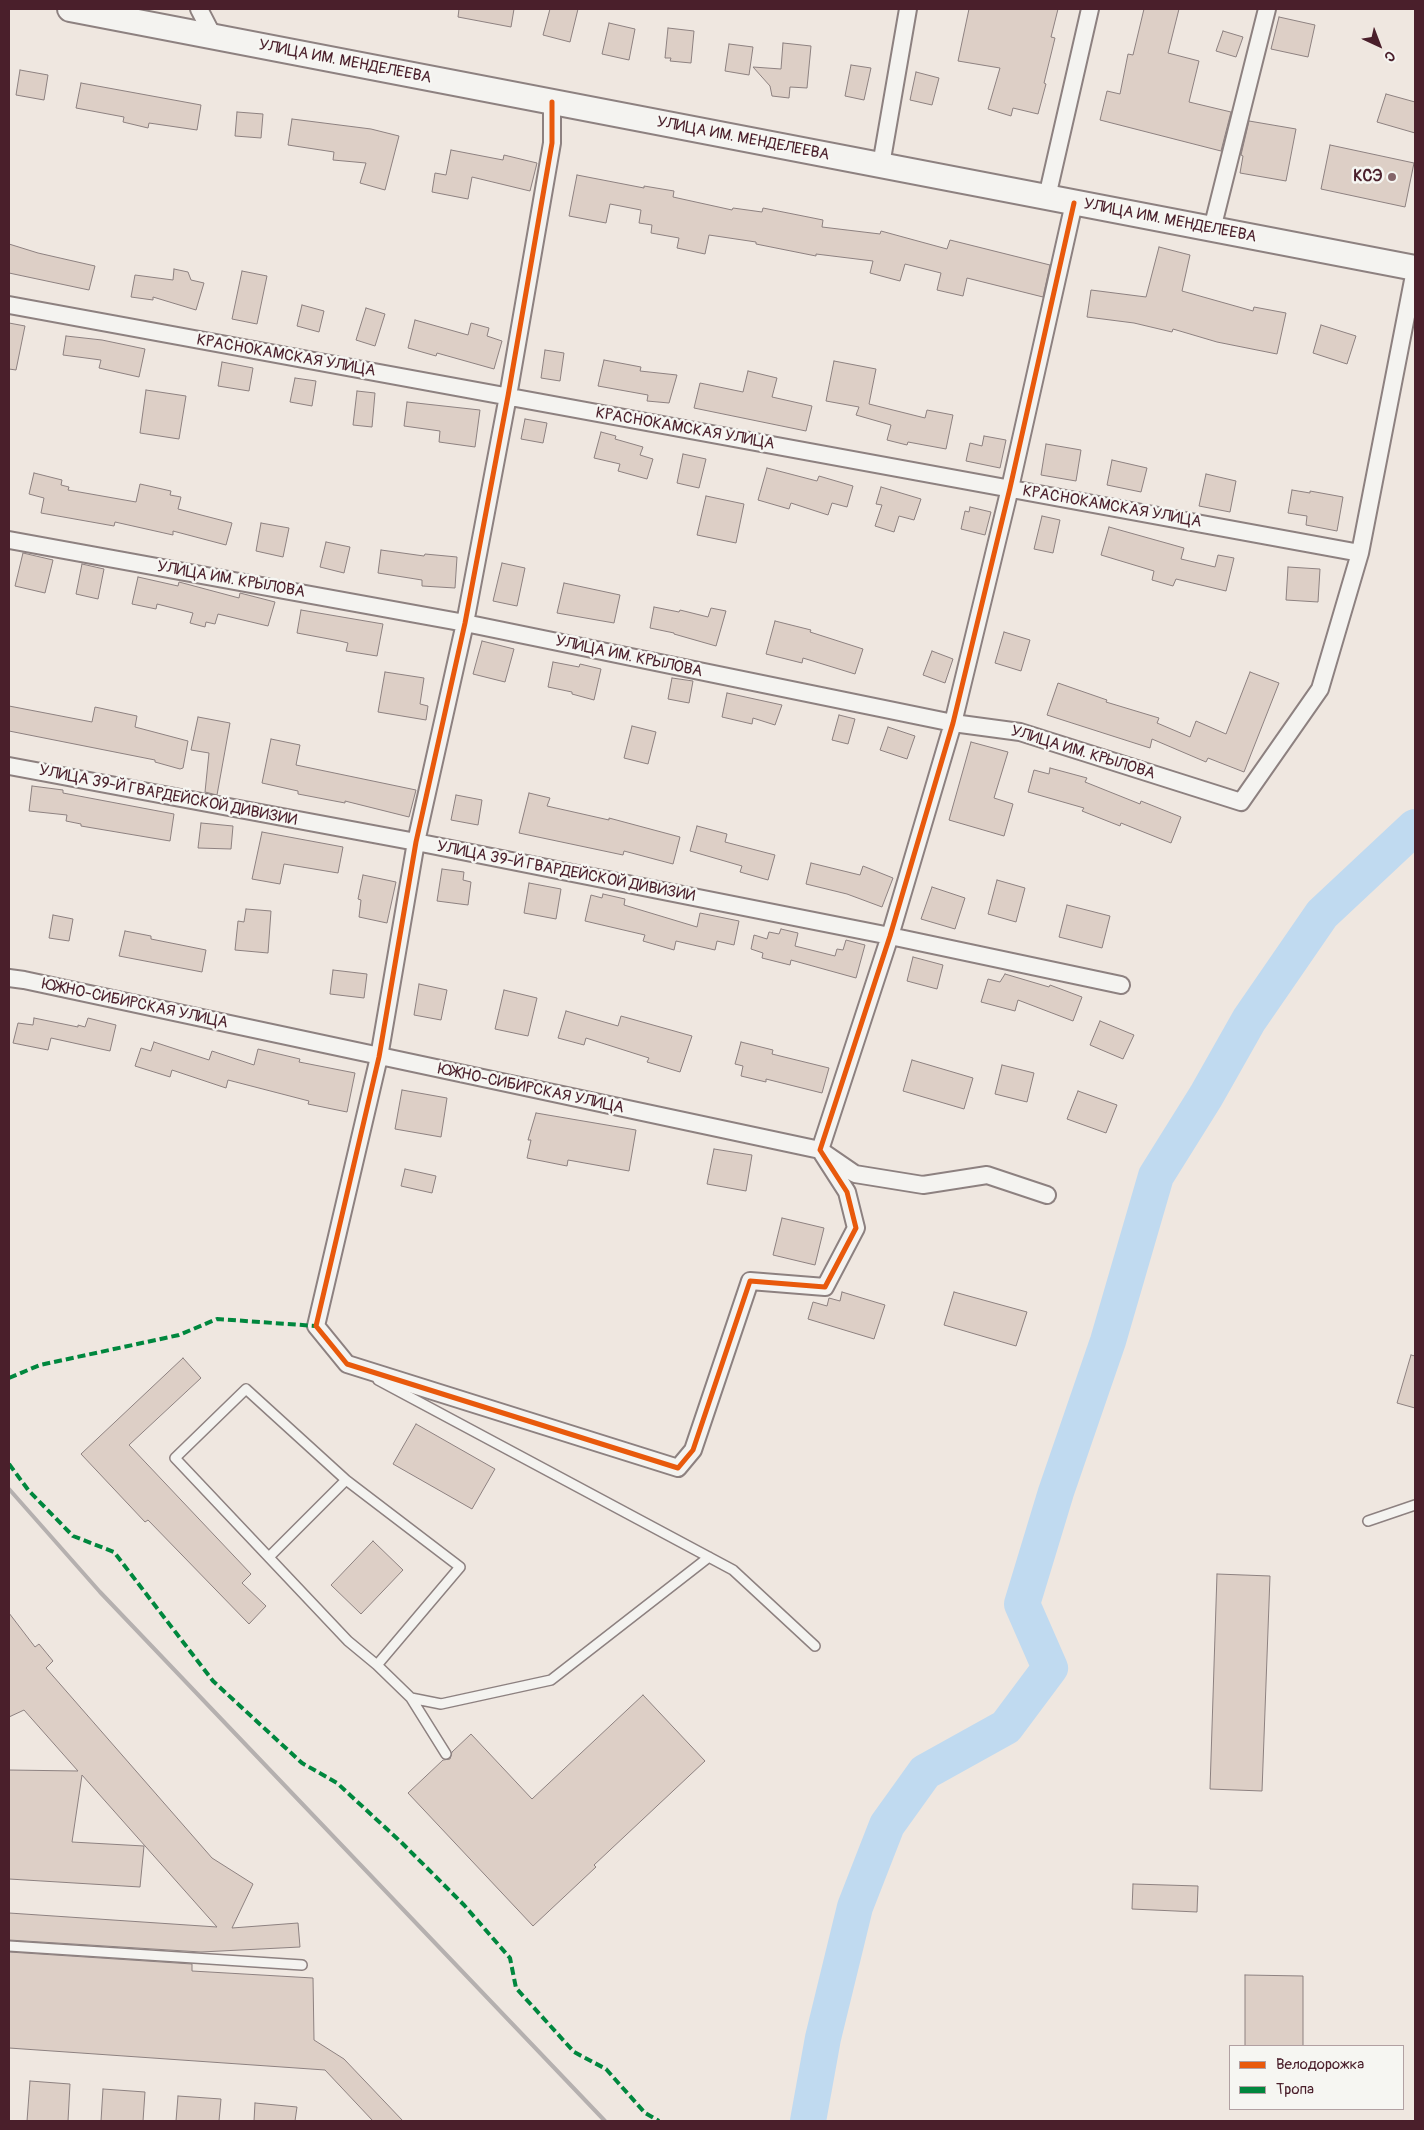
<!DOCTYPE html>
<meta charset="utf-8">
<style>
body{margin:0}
#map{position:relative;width:1424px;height:2130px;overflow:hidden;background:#efe7e0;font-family:Pangolin,sans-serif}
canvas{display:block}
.frame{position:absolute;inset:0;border:10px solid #4a1f2b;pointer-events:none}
.legend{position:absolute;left:1229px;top:2045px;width:175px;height:65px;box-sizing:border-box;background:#f6f6f2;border:1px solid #b1a0a2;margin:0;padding:6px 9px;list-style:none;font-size:15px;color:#4a1f2b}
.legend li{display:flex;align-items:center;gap:10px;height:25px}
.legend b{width:25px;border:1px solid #b1a0a2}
.north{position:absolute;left:1354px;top:20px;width:50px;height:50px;-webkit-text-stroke:4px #f6f6f2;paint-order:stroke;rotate:137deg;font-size:14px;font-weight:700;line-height:20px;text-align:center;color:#4a1f2b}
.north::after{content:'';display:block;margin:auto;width:18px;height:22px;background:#4a1f2b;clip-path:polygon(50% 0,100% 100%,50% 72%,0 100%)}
</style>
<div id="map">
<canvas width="1424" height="2130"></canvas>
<div class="frame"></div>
<ul class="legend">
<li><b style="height:6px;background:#e8590c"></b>Велодорожка</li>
<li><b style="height:6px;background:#00873e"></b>Тропа</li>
</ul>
<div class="north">С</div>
</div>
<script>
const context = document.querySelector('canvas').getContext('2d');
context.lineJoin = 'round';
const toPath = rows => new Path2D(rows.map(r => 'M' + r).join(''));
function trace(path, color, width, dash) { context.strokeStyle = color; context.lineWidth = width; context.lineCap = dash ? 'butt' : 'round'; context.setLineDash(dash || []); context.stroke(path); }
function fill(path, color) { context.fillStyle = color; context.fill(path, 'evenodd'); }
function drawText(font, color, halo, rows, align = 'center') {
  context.font = font + ' Pangolin,sans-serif'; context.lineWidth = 5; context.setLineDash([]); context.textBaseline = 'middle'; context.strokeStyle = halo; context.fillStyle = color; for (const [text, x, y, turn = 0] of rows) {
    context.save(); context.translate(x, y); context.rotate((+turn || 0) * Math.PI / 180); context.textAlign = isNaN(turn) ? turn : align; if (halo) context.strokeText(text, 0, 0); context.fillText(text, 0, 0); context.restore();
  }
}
trace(toPath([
 [808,2121,823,2038,855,1907,887,1825,925,1772,1006,1727,1050,1668,1022,1604,1056,1492,1108,1341,1156,1176,1206,1096,1249,1020,1322,914,1415,827]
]), '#c0daf0', 36);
const building = toPath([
 [459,9,514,9,511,27,458,17,459,9],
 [550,9,578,9,570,42,543,35,550,9],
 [969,9,1058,9,1051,37,1055,38,1044,83,1046,84,1038,114,1013,108,1011,116,988,109,1000,68,958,61,969,9],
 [1144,9,1179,9,1168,53,1199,61,1189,102,1231,112,1221,151,1100,120,1107,91,1120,94,1128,54,1133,55,1144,9],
 [1279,17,1315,25,1308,57,1271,49,1279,17],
 [609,23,635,29,629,60,602,54,609,23],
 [668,28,694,31,691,63,670,61,671,58,665,58,668,28],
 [1223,31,1243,37,1236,57,1216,51,1223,31],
 [783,43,811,46,807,88,790,87,789,98,772,96,770,86,753,67,781,69,783,43],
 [729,44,753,47,749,75,725,71,729,44],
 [851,65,871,68,864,100,845,96,851,65],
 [20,70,48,75,44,100,16,95,20,70],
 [916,72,939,78,932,105,910,100,916,72],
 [81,83,201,105,197,130,149,123,148,128,123,122,124,117,76,108,81,83],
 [1386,94,1415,102,1415,133,1377,122,1386,94],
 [237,112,263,114,261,138,235,136,237,112],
 [292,119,371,129,399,136,385,190,360,183,366,163,333,160,334,152,288,145,292,119],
 [1249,121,1296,129,1286,181,1240,173,1243,156,1241,155,1249,121],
 [1330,145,1414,163,1405,207,1321,189,1330,145],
 [451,150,503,160,504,155,537,163,530,191,472,177,468,199,432,192,435,173,446,175,451,150],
 [577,175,644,188,644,186,674,191,673,197,732,210,733,208,762,212,763,208,823,220,822,227,880,234,881,231,947,249,950,240,1050,265,1043,297,967,278,963,296,937,290,941,273,905,264,900,281,870,273,873,261,816,254,816,256,756,244,756,242,709,235,705,254,677,248,679,238,651,233,652,225,639,223,641,210,610,204,606,223,569,216,577,175],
 [9,244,38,253,95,266,89,290,9,273,9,244],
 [1159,247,1190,255,1182,291,1253,311,1254,307,1286,313,1277,354,1217,342,1173,329,1172,332,1134,323,1087,317,1091,290,1146,297,1159,247],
 [174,269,188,272,191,280,204,283,196,310,153,297,153,300,131,297,135,275,173,280,174,269],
 [242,271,267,276,257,324,232,319,242,271],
 [302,305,324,311,319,332,297,326,302,305],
 [366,308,385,314,375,346,356,340,366,308],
 [415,320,468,335,471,323,489,328,487,336,502,341,494,369,437,353,436,356,408,348,415,320],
 [9,323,25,326,16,370,9,369,9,323],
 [1321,325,1356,336,1347,364,1313,353,1321,325],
 [66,336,102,340,145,349,139,377,99,368,101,360,63,355,66,336],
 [545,350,564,353,560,381,541,378,545,350],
 [604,360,641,367,640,371,677,375,669,403,647,401,648,395,598,386,604,360],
 [834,361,876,369,869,404,925,418,927,410,953,415,946,449,908,442,907,445,887,440,891,425,856,415,859,407,826,401,834,361],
 [222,362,253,368,249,391,218,386,222,362],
 [748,371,777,378,772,397,812,406,806,431,694,408,700,383,743,392,748,371],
 [295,378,316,381,312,406,290,402,295,378],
 [146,390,186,396,179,439,140,433,146,390],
 [357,391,375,393,372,427,353,425,357,391],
 [407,402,480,410,475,447,439,442,440,431,404,426,407,402],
 [525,419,547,423,543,443,521,439,525,419],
 [601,432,616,436,615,439,643,447,640,455,653,459,647,479,618,471,620,464,594,458,601,432],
 [984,436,1006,440,1000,468,966,461,970,443,982,446,984,436],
 [1046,444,1081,450,1076,481,1041,475,1046,444],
 [683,454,706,459,699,488,677,483,683,454],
 [1112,460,1147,468,1141,492,1107,485,1112,460],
 [767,468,817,481,819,476,853,486,847,507,832,503,828,515,791,503,789,509,758,500,767,468],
 [34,473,62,480,61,485,69,487,68,490,136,502,140,484,171,491,170,495,181,497,178,509,232,523,226,545,173,531,173,535,115,522,114,526,41,513,44,498,29,494,34,473],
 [1206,474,1236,481,1230,512,1199,506,1206,474],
 [881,487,921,499,914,520,899,516,894,532,875,526,882,505,876,504,881,487],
 [1292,490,1310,493,1310,491,1343,497,1337,531,1306,525,1307,516,1288,513,1292,490],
 [706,496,744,504,736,543,697,535,706,496],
 [970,507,991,512,985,535,961,529,965,511,969,512,970,507],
 [1042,516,1060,520,1053,553,1034,549,1042,516],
 [261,523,289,528,283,557,256,551,261,523],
 [1109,527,1184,548,1181,559,1215,567,1218,555,1234,558,1226,591,1176,579,1173,586,1152,580,1154,571,1101,555,1109,527],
 [326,542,350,547,344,573,320,567,326,542],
 [381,550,424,556,425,554,457,557,455,588,422,586,422,580,378,573,381,550],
 [23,553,53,560,45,593,15,586,23,553],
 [502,563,525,568,517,606,493,601,502,563],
 [82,564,104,569,98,599,76,594,82,564],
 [1288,567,1320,569,1318,602,1286,600,1288,567],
 [138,577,178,586,179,582,239,598,240,593,275,602,268,626,218,614,215,624,206,622,205,627,190,623,193,613,157,604,156,609,132,604,138,577],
 [564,583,620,595,614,623,557,613,564,583],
 [654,607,679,612,680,610,708,617,711,608,726,611,716,646,674,634,674,633,650,628,654,607],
 [301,610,383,624,377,656,346,651,348,643,340,641,297,633,301,610],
 [775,621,811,630,810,632,863,649,855,674,803,658,802,663,766,654,775,621],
 [1004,632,1030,640,1021,671,995,663,1004,632],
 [482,641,514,649,505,682,473,674,482,641],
 [932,651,953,659,945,683,923,675,932,651],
 [553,662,579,667,580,664,601,669,594,700,572,694,572,692,548,687,553,662],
 [385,672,424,678,420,704,428,706,426,720,378,712,385,672],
 [1250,672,1279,683,1244,772,1208,758,1206,762,1152,739,1150,748,1047,715,1058,683,1107,700,1106,702,1159,718,1157,723,1190,737,1196,721,1226,734,1250,672],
 [672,678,693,681,689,703,668,699,672,678],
 [727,693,782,705,775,725,753,718,752,724,722,717,727,693],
 [9,706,92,722,95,707,137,716,135,727,188,741,183,768,180,769,155,762,155,760,9,731,9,706],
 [839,715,855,719,848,744,832,740,839,715],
 [198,717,230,723,217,795,205,792,209,753,191,750,198,717],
 [632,726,656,732,648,764,624,758,632,726],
 [888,727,915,736,907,759,880,750,888,727],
 [271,739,300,745,296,765,416,790,409,817,345,801,345,803,298,794,298,791,262,783,271,739],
 [971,742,1008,752,994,798,1013,804,1004,836,949,820,971,742],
 [1050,768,1087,778,1085,782,1140,804,1141,801,1181,817,1171,843,1121,823,1120,826,1082,811,1084,808,1028,792,1034,770,1049,774,1050,768],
 [32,786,63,790,63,793,174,814,170,841,81,826,81,824,66,821,67,815,29,811,32,786],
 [529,793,550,798,547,806,609,820,609,818,680,837,673,864,624,851,623,855,519,833,529,793],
 [456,795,482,800,478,825,451,820,456,795],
 [201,823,233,826,231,849,198,848,201,823],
 [697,826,727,834,725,842,775,855,768,880,740,872,742,866,690,851,697,826],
 [262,832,343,847,338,873,284,864,280,884,252,879,262,832],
 [811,863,860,875,863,866,893,878,882,907,847,894,806,884,811,863],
 [442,869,464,872,463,880,471,882,468,905,437,901,442,869],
 [363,875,396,882,387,923,359,917,361,900,358,899,363,875],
 [997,880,1025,888,1016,922,988,914,997,880],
 [529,883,561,889,556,919,524,913,529,883],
 [932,887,965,898,955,929,921,919,932,887],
 [603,894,625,899,624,905,697,927,700,913,739,921,734,945,717,941,715,950,676,941,674,950,643,941,645,935,585,921,591,895,602,898,603,894],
 [1067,905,1110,916,1102,948,1059,937,1067,905],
 [246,909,271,911,268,953,235,950,238,921,244,922,246,909],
 [53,915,73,919,69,941,49,938,53,915],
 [781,929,798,933,795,946,835,956,837,949,843,950,846,940,865,945,856,978,791,960,790,965,762,958,763,953,751,949,754,935,767,939,769,932,779,934,781,929],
 [125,931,151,936,151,939,206,950,202,972,119,956,125,931],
 [913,957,943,965,937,989,907,981,913,957],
 [333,970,367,974,364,998,330,994,333,970],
 [1005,974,1049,987,1050,985,1082,997,1073,1021,1018,1000,1015,1011,981,1002,988,979,1000,982,1005,974],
 [419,984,447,990,441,1020,414,1015,419,984],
 [504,990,537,998,528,1036,495,1029,504,990],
 [566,1011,618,1026,621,1016,692,1036,680,1072,647,1062,649,1058,586,1038,584,1045,558,1038,566,1011],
 [34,1018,78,1027,78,1025,85,1027,88,1018,116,1025,110,1051,51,1038,48,1050,13,1043,18,1023,33,1025,34,1018],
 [1100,1021,1134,1035,1123,1059,1090,1045,1100,1021],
 [154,1042,209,1060,212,1051,254,1065,258,1049,300,1059,299,1062,355,1073,347,1112,308,1104,309,1101,228,1080,226,1088,172,1070,170,1077,135,1066,141,1048,151,1051,154,1042],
 [741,1042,773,1050,772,1054,829,1068,822,1093,766,1079,766,1082,741,1076,743,1066,735,1064,741,1042],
 [912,1060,973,1078,964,1109,903,1091,912,1060],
 [1002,1065,1034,1073,1027,1102,995,1094,1002,1065],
 [402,1090,447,1098,441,1137,395,1129,402,1090],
 [1078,1091,1117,1105,1106,1133,1067,1119,1078,1091],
 [536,1113,636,1130,629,1171,568,1160,567,1166,527,1158,531,1140,528,1140,536,1113],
 [714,1149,752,1155,746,1191,707,1184,714,1149],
 [405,1169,436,1176,432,1193,401,1186,405,1169],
 [782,1218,824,1228,815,1265,773,1255,782,1218],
 [842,1292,885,1305,874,1339,808,1319,813,1302,827,1306,829,1298,840,1301,842,1292],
 [954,1292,1027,1312,1016,1346,944,1325,954,1292],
 [1411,1355,1415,1356,1415,1408,1397,1403,1411,1355],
 [183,1358,201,1378,129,1445,251,1574,242,1583,266,1606,249,1624,148,1520,145,1522,81,1454,183,1358],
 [416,1424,495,1469,472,1509,393,1464,416,1424],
 [373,1541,403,1570,361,1614,331,1585,373,1541],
 [1217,1574,1270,1576,1262,1791,1210,1789,1217,1574],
 [9,1613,35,1647,39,1644,53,1661,46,1668,212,1858,253,1884,232,1928,298,1923,300,1947,201,1952,9,1940,9,1913,217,1927,82,1775,72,1842,144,1846,140,1887,9,1879,9,1770,78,1771,24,1710,9,1717,9,1613],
 [643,1695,705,1761,594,1865,596,1867,533,1926,408,1793,443,1760,450,1759,452,1752,471,1734,532,1799,643,1695],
 [1133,1884,1198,1886,1197,1912,1132,1909,1133,1884],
 [9,1952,192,1964,192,1971,313,1978,314,2040,344,2059,403,2121,373,2121,325,2070,9,2048,9,1952],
 [1245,1975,1303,1976,1303,2046,1245,2046,1245,1975],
 [30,2081,70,2084,68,2121,27,2121,30,2081],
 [103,2089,145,2092,143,2121,101,2121,103,2089],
 [178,2096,221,2099,219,2121,176,2121,178,2096],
 [255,2103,297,2107,295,2121,254,2121,255,2103]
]);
fill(building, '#ddcfc6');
trace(building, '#8d8180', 1);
const lane = toPath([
 [378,1380,733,1570,815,1646],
 [1368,1521,1415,1505],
 [269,1557,346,1480],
 [377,1665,348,1641,175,1458,246,1389,346,1480,460,1567,377,1665,411,1698,441,1704,551,1680,709,1557],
 [411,1698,446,1754],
 [9,1946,302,1965]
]);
const street = toPath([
 [199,9,213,36],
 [552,102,552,143,508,396,465,623,416,842,379,1057,316,1326,347,1364,678,1468,693,1450,750,1281,825,1287,856,1228,847,1192,820,1150,890,936,953,723,1010,488,1074,203],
 [881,165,908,9],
 [1047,197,1090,9],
 [1212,229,1267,9],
 [9,305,1360,553],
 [9,540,465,623,953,723,1020,732,1241,802,1320,689,1360,553,1415,270],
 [9,766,416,842,890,936,1121,985],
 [9,978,24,980,820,1150,855,1174,923,1185,987,1175,1047,1195]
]);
const secondary = toPath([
 [70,9,1415,268]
]);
trace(lane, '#8d8180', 12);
trace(street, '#8d8180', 20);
trace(secondary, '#8d8180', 28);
trace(lane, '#f4f3f0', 9);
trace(street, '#f4f3f0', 16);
trace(secondary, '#f4f3f0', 24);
trace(toPath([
 [9,1489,100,1592,605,2121]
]), '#b5b0af', 4);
trace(toPath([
 [9,1378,40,1365,179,1335,217,1319,316,1326],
 [9,1464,29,1491,73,1536,114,1552,213,1681,302,1763,337,1783,402,1843,464,1905,510,1958,516,1988,574,2052,606,2069,645,2113,659,2121]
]), '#00873e', 4, [8, 4]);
trace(toPath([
 [552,102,552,143,508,396,465,623,416,842,379,1057,316,1326,347,1364,678,1468,693,1450,750,1281,825,1287,856,1228,847,1192,820,1150,890,936,953,723,1010,488,1074,203]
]), '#e8590c', 5);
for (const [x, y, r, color] of [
 [1392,177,5,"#84656a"]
]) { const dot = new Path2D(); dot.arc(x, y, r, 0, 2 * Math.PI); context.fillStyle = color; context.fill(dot); trace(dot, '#f6f6f2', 2); }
drawText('16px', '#4a1f2b', '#f6f6f2', [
 ["УЛИЦА ИМ. МЕНДЕЛЕЕВА",345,62,11],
 ["УЛИЦА ИМ. МЕНДЕЛЕЕВА",743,139,11],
 ["УЛИЦА ИМ. МЕНДЕЛЕЕВА",1170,221,11],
 ["КРАСНОКАМСКАЯ УЛИЦА",286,356,10],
 ["КРАСНОКАМСКАЯ УЛИЦА",685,429,10],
 ["КРАСНОКАМСКАЯ УЛИЦА",1112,507,10],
 ["УЛИЦА ИМ. КРЫЛОВА",231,580,10],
 ["УЛИЦА ИМ. КРЫЛОВА",629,657,12],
 ["УЛИЦА ИМ. КРЫЛОВА",1083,753,17],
 ["УЛИЦА 39-Й ГВАРДЕЙСКОЙ ДИВИЗИИ",168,796,11],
 ["УЛИЦА 39-Й ГВАРДЕЙСКОЙ ДИВИЗИИ",566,872,11],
 ["ЮЖНО-СИБИРСКАЯ УЛИЦА",135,1004,12],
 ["ЮЖНО-СИБИРСКАЯ УЛИЦА",531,1089,12]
]);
drawText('bold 16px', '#4a1f2b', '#f6f6f2', [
 ["КСЭ",1382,177]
], 'right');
</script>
